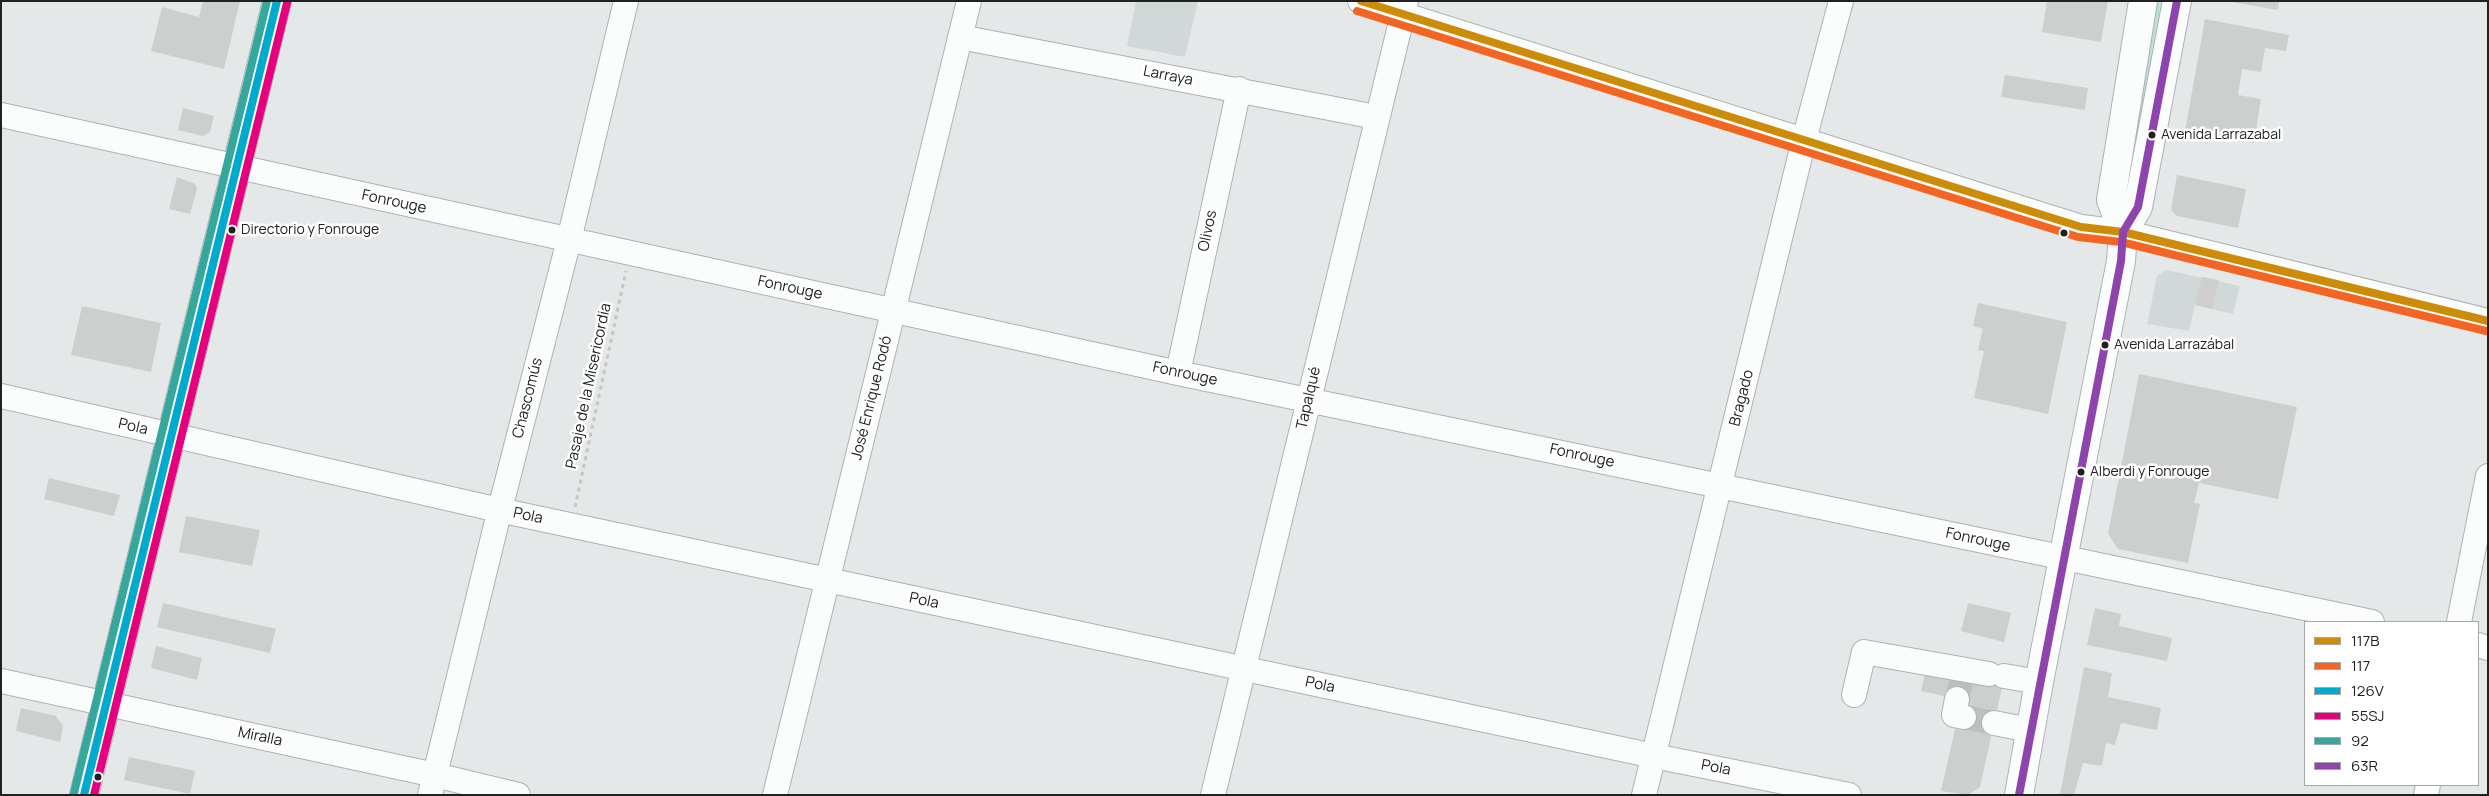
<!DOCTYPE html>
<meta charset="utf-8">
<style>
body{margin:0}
#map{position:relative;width:2489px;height:796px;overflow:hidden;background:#e5e8e8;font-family:Manrope,sans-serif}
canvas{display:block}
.frame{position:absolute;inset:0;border:2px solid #202221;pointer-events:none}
.legend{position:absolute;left:2304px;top:621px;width:175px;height:165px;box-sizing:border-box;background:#fff;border:1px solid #a6a7a6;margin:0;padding:6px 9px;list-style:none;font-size:15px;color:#202221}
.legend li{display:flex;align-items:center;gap:10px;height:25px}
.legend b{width:25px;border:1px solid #a6a7a6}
</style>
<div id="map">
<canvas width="2489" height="796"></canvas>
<div class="frame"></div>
<ul class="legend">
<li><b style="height:6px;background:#cc8c07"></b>117B</li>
<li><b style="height:6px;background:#f26522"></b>117</li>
<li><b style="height:6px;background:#00a9ce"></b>126V</li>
<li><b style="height:6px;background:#e5007d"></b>55SJ</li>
<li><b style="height:6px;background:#36a79c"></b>92</li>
<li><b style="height:6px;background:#8e44ad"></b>63R</li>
</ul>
</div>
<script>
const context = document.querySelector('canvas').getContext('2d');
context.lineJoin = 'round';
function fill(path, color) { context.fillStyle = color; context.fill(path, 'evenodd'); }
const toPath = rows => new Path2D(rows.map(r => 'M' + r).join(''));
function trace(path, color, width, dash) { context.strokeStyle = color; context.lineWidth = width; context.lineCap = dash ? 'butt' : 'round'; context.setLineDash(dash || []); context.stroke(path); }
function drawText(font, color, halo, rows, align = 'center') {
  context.font = font + ' Manrope,sans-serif'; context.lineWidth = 5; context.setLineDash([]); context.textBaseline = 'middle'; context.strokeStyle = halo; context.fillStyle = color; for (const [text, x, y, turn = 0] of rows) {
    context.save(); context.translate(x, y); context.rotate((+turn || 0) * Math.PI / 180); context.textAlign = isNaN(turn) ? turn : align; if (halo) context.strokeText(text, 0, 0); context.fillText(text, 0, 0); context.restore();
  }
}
fill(toPath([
 [1136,1,1198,1,1185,57,1127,46],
 [2166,270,2240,286,2233,314,2195,305,2189,331,2147,324,2157,276]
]), '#d1d9d8');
fill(toPath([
 [2156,1,2162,1,2129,195,2122,194]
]), '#bde0dc');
fill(toPath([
 [203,1,240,1,224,69,151,51,162,7,199,17],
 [2047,1,2108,1,2101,42,2042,32],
 [2226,1,2279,1,2278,10],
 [2205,19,2289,35,2286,51,2265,48,2261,72,2242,69,2238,95,2261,99,2254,143,2185,131],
 [2005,75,2088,88,2085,110,2001,97],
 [183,108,214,116,210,132,203,136,178,130],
 [2177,175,2246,189,2238,228,2177,216,2171,210],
 [177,177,195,184,197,189,190,214,169,209],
 [2202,277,2219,280,2212,309,2195,305],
 [1978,303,2067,322,2048,414,1974,398,1984,351,1978,350,1983,329,1973,326],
 [82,306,161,323,151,372,71,355],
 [2139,374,2297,407,2278,499,2199,483,2194,503,2200,504,2188,563,2118,549,2108,534],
 [49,478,120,495,114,516,44,499],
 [186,516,260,530,252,566,179,552],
 [163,603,276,629,270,653,157,627],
 [1968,603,2011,613,2004,642,1961,631],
 [2095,608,2121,614,2119,626,2172,638,2167,661,2087,645],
 [156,646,202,658,197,680,151,668],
 [2084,667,2112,673,2108,697,2161,708,2157,730,2121,723,2115,745,2106,743,2102,766,2083,763,2074,795,2060,795],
 [1926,669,2006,669,1980,787,1968,795,1941,791,1955,729,1961,730,1967,701,1921,691],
 [21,708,56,716,63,726,60,742,16,731],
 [129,757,195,771,190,794,124,780]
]), '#cdcfcf');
trace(toPath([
 [1957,699,1962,677],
 [1964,717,1994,723]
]), '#bec0c0', 24, [24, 12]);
const minor = toPath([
 [1360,1,2081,227,2123,232,2488,321],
 [960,37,1376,117],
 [1,115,1178,373,2372,622],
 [1178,373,1239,89],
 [1,396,499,510,1654,756,1849,795],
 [2459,622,2488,476],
 [2478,645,2488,648],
 [2004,676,2039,682],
 [1,681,435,775,518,795],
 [1854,695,1864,652,1989,674],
 [1957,699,1954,715,1964,717],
 [1994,723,2030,730],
 [430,795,499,513,569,240,626,1],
 [775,795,969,1],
 [1213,795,1406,1],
 [1644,795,1804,140,1841,1],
 [2426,795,2428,785]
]);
const major = toPath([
 [2123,232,2138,207,2177,1],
 [84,795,277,1],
 [2019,795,2039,682,2121,261,2123,232,2111,200,2143,1]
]);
trace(minor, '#afb2b2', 26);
trace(major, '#afb2b2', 30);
trace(toPath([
 [575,507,626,271]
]), '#c6c6c6', 3, [4, 4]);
trace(minor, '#fbfcfc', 24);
trace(major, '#fbfcfc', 28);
trace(toPath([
 [1361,1,2081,227,2123,232,2488,321]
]), '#cc8c07', 8);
trace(toPath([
 [1357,11,2078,237,2121,242,2486,331]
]), '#f26522', 8);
trace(toPath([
 [84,795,277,1]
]), '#00a9ce', 8);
trace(toPath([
 [94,795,287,3]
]), '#e5007d', 8);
trace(toPath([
 [74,793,267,1]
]), '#36a79c', 8);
trace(toPath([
 [2019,795,2121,261,2123,232,2138,207,2177,1]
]), '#8e44ad', 8);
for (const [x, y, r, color] of [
 [2152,135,4.5,"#202221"],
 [232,230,4.5,"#202221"],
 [2064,233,4.5,"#202221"],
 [2105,345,4.5,"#202221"],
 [2081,472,4.5,"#202221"],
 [98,777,4.5,"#202221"]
]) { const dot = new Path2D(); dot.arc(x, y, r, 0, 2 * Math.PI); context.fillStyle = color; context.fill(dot); trace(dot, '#fff', 2); }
drawText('14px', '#202221', '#fff', [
 ["Avenida Larrazabal",2161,135],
 ["Directorio y Fonrouge",241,230],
 ["Avenida Larrazábal",2114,345],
 ["Alberdi y Fonrouge",2090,472]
], 'left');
drawText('15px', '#202221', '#fff', [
 ["Larraya",1168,76,11],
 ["Fonrouge",394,202,12],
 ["Olivos",1208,231,-78],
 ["Fonrouge",790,288,12],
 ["Fonrouge",1185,374,12],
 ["Pasaje de la Misericordia",589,386,-78],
 ["Chascomús",528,398,-76],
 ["José Enrique Rodó",872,398,-76],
 ["Tapalqué",1309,398,-77],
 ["Bragado",1742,398,-76],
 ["Pola",133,427,13],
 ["Fonrouge",1582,456,12],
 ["Pola",528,516,12],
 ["Fonrouge",1978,540,12],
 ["Pola",924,601,12],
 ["Pola",1320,685,12],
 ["Miralla",260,737,12],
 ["Pola",1716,768,11]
]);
</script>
